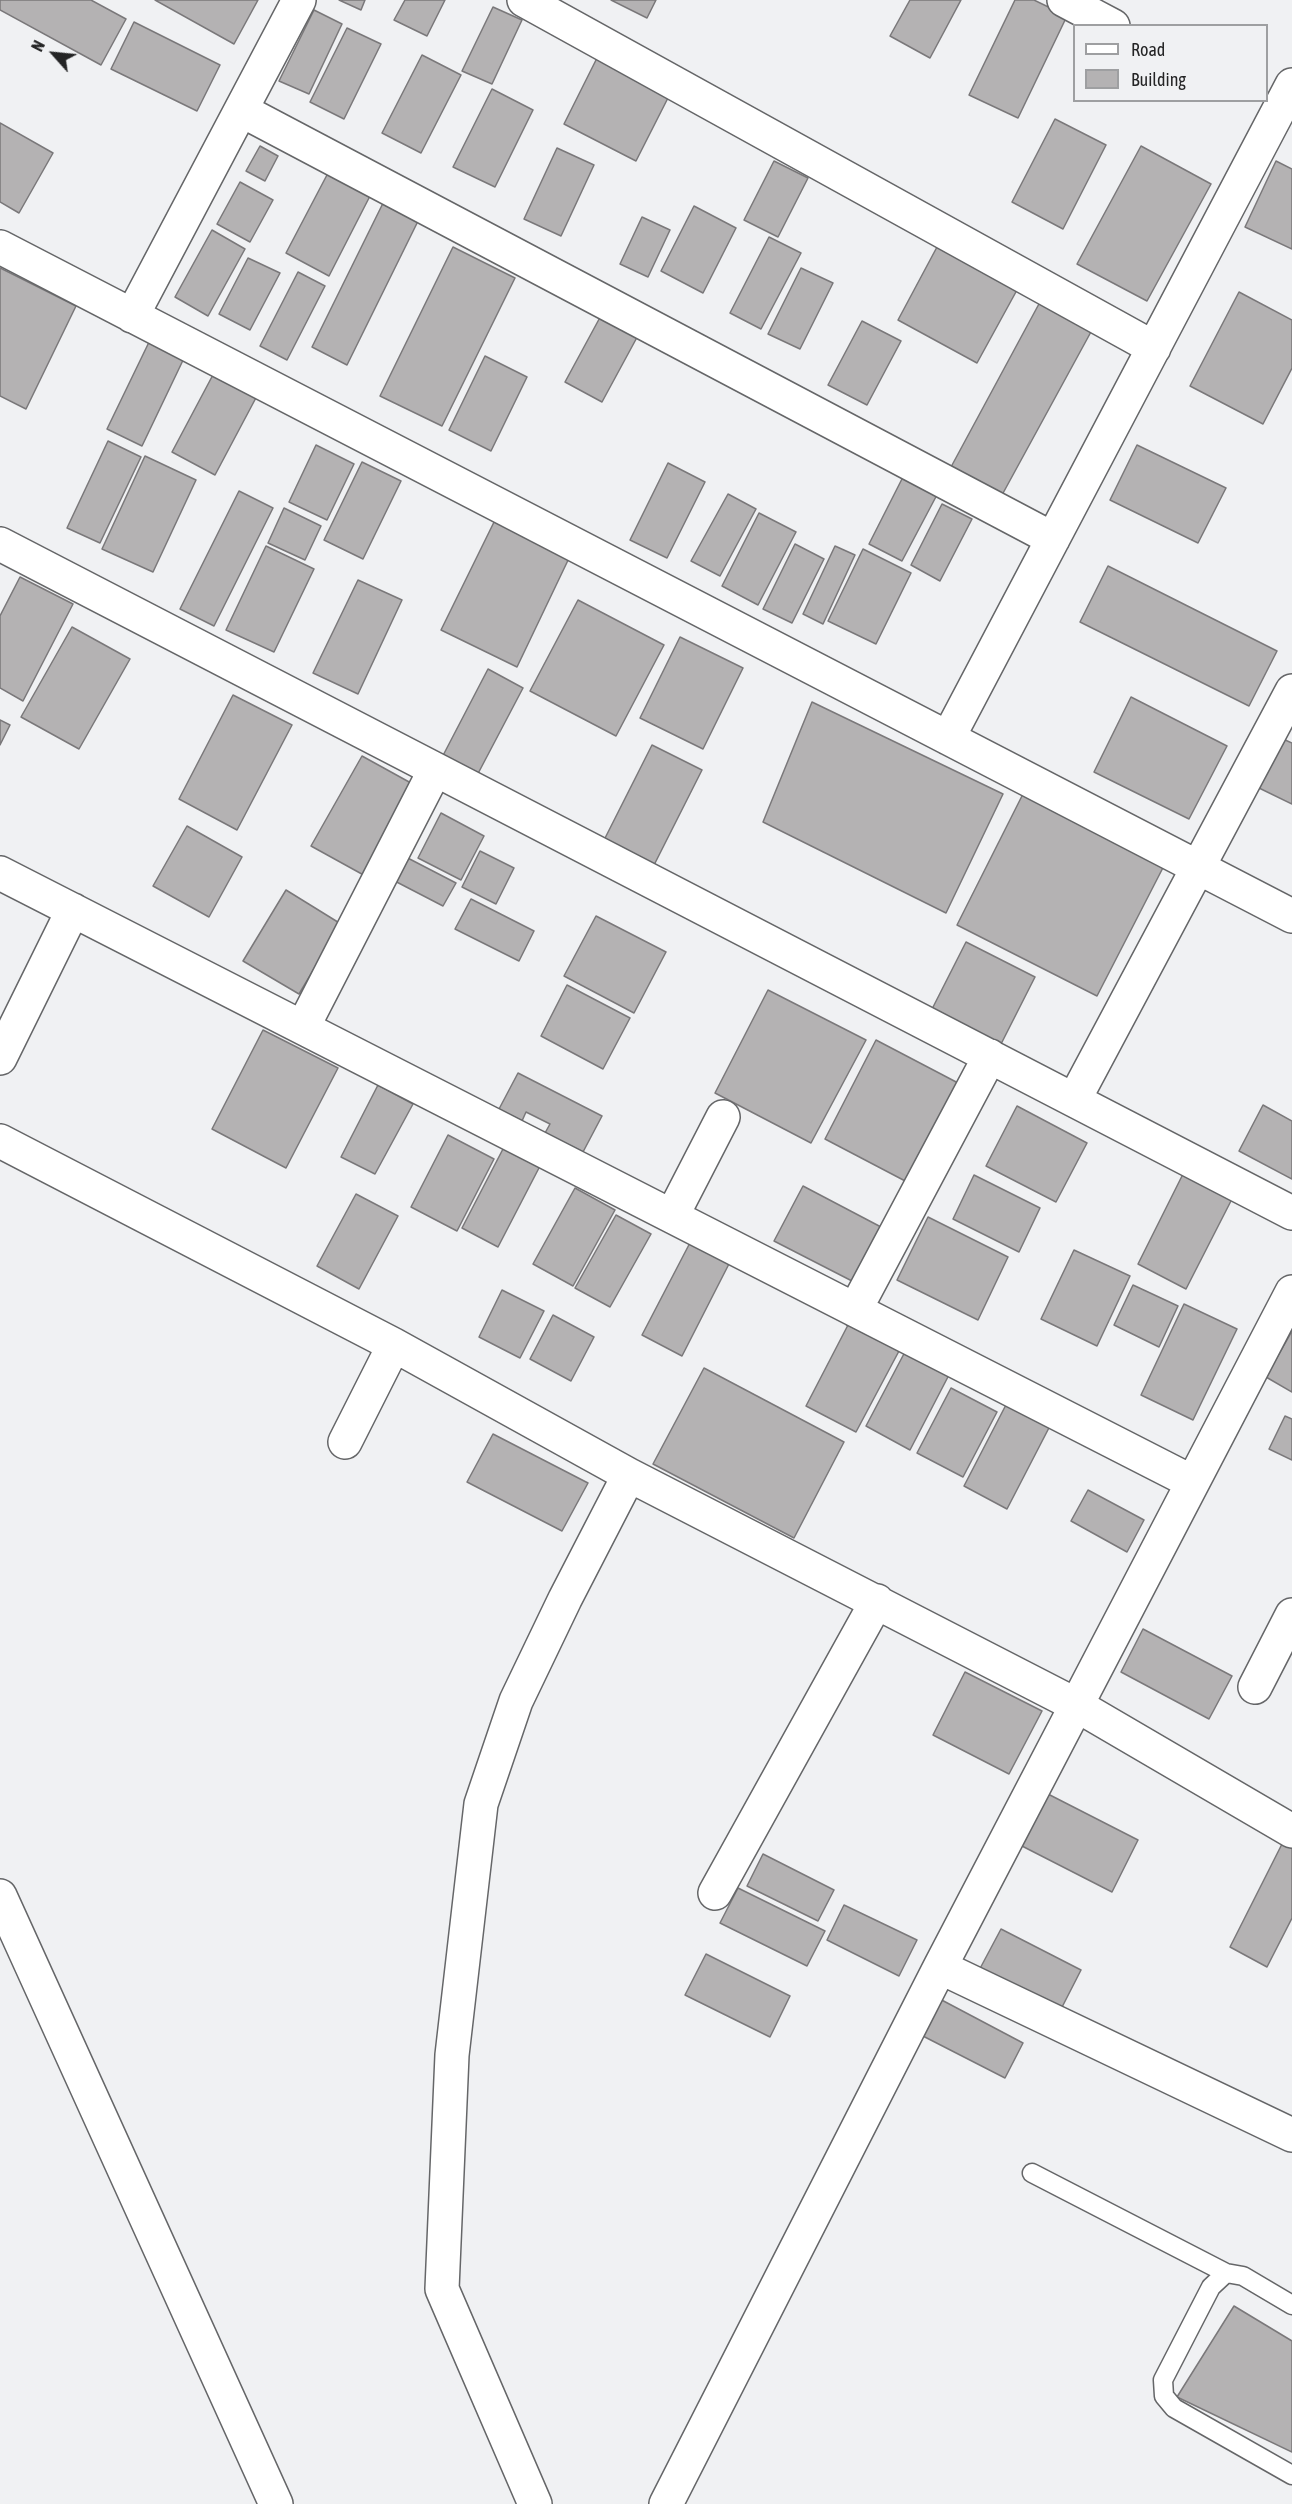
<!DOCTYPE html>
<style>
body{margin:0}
#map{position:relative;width:1292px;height:2504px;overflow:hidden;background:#f0f1f3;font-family:"Asap Condensed",sans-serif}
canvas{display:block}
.legend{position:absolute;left:1073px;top:24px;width:195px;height:78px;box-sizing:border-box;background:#f0f1f3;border:2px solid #9e9fa1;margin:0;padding:8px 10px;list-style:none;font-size:18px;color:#242425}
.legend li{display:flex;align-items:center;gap:12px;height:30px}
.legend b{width:30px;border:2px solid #9e9fa1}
.north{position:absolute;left:24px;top:24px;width:60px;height:60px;-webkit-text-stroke:4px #f0f1f3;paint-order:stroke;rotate:297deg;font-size:16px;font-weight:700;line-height:24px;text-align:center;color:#242425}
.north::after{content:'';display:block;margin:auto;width:21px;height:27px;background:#242425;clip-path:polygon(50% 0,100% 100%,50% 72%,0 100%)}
</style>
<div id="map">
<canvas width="1292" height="2504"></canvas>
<ul class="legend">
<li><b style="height:8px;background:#fff"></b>Road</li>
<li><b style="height:16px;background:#b4b2b3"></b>Building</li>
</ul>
<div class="north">N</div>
</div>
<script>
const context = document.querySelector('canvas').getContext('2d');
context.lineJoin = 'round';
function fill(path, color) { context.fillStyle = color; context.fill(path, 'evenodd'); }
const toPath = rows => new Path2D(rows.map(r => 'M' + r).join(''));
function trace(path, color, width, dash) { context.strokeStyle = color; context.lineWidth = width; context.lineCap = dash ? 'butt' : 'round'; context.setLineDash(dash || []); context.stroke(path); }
const building = toPath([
 [0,0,91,0,126,19,101,65,0,10,0,0],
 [155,0,258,0,234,44,155,0],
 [339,0,365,0,361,10,339,0],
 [405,0,445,0,427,36,394,20,405,0],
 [611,0,656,0,647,18,611,0],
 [910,0,961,0,930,58,890,36,910,0],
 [1015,0,1034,0,1067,16,1018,118,969,95,1015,0],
 [493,7,522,20,492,84,462,71,493,7],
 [314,10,342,24,309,94,279,81,314,10],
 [134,22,220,65,197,111,111,69,134,22],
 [347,28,381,44,344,119,310,102,347,28],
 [599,54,672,90,636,161,564,124,599,54],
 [422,55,461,75,421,153,382,133,422,55],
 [492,89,533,110,495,187,453,167,492,89],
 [1055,119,1106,145,1063,229,1012,202,1055,119],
 [0,123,53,153,19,213,0,202,0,123],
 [260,146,278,156,265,181,246,171,260,146],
 [1141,146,1211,184,1147,301,1077,264,1141,146],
 [557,148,594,165,561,236,524,219,557,148],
 [774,161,808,178,778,237,744,220,774,161],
 [1276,161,1292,169,1292,249,1245,227,1276,161],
 [328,173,370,196,329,276,286,253,328,173],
 [240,182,273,200,250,242,217,224,240,182],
 [389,191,424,209,347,365,312,347,389,191],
 [694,206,736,228,703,293,661,271,694,206],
 [642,217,670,230,648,277,620,264,642,217],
 [212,230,245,249,208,316,175,297,212,230],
 [769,237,801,253,761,329,730,313,769,237],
 [453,247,515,278,442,426,380,396,453,247],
 [937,247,1017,290,977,363,898,320,937,247],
 [248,258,280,273,250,330,219,314,248,258],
 [0,268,76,306,26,409,0,396,0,268],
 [801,268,833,283,800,349,768,334,801,268],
 [298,272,325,286,287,360,260,346,298,272],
 [1239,292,1292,320,1292,368,1263,424,1190,386,1239,292],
 [1040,302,1092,330,1002,495,951,467,1040,302],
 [604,310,641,330,602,402,565,382,604,310],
 [862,321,901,341,867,405,828,385,862,321],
 [151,338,186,354,142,446,107,429,151,338],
 [485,356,527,377,491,451,449,430,485,356],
 [215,371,258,394,215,475,172,452,215,371],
 [108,441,141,457,100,543,67,528,108,441],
 [316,445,354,464,327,520,289,502,316,445],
 [1137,445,1226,488,1198,543,1110,500,1137,445],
 [145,456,196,480,153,572,102,549,145,456],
 [362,462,401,481,363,559,324,540,362,462],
 [668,463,705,482,667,558,630,540,668,463],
 [905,473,939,491,902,561,869,544,905,473],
 [239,491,273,508,214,626,180,609,239,491],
 [728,494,756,509,720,576,691,561,728,494],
 [942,504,972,519,940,581,911,565,942,504],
 [284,508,321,526,305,560,268,543,284,508],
 [759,513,796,532,758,605,722,586,759,513],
 [496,518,571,554,517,667,441,630,496,518],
 [795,544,824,559,792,623,763,609,795,544],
 [266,546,314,569,274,652,226,630,266,546],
 [835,546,855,555,823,624,803,614,835,546],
 [863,549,911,573,876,644,828,621,863,549],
 [1108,566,1277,651,1249,706,1080,622,1108,566],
 [20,577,73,604,23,701,0,688,0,616,20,577],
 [358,580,402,600,358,694,313,673,358,580],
 [578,600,664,645,616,736,530,691,578,600],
 [72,627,130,659,79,749,21,717,72,627],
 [680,637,743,668,703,749,640,718,680,637],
 [488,669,523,688,472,785,437,767,488,669],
 [233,695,292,725,237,830,179,799,233,695],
 [1131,697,1227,746,1189,819,1094,772,1131,697],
 [812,702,1003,794,946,913,763,822,812,702],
 [0,720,10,725,0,745,0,720],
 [1283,739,1292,743,1292,804,1259,788,1283,739],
 [652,745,702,770,648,877,598,852,652,745],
 [362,756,420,788,369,878,311,846,362,756],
 [1028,784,1169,856,1097,996,957,925,1028,784],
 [441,813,484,836,461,880,418,858,441,813],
 [187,826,242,857,209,917,153,886,187,826],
 [480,851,514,868,496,904,462,887,480,851],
 [400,854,456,883,443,906,387,877,400,854],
 [286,890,341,924,299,994,243,961,286,890],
 [471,899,534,931,519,961,455,929,471,899],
 [596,916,666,952,634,1013,564,976,596,916],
 [966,942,1035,977,998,1050,929,1015,966,942],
 [567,985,630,1018,603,1069,541,1036,567,985],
 [768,990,866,1040,811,1143,715,1093,768,990],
 [263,1030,338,1068,286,1168,212,1129,263,1030],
 [876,1040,960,1084,909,1183,825,1139,876,1040],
 [518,1073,602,1116,583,1152,545,1133,550,1124,526,1112,522,1121,499,1109,518,1073],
 [378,1085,413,1104,375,1174,341,1157,378,1085],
 [1263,1105,1292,1121,1292,1179,1239,1151,1263,1105],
 [1017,1106,1087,1143,1056,1202,986,1166,1017,1106],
 [448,1135,494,1159,457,1231,411,1207,448,1135],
 [504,1147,540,1166,498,1247,462,1228,504,1147],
 [1184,1172,1233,1197,1186,1289,1138,1264,1184,1172],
 [974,1175,1040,1208,1019,1252,953,1219,974,1175],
 [803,1186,881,1227,852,1281,774,1241,803,1186],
 [575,1188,615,1210,573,1286,533,1264,575,1188],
 [356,1194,398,1216,359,1289,317,1266,356,1194],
 [616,1215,651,1234,610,1307,575,1288,616,1215],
 [928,1217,1008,1257,978,1320,897,1280,928,1217],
 [693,1237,732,1258,682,1356,642,1335,693,1237],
 [1074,1250,1130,1276,1097,1346,1041,1319,1074,1250],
 [1133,1285,1178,1306,1159,1347,1114,1325,1133,1285],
 [502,1290,544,1311,520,1358,479,1337,502,1290],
 [1184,1304,1237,1329,1193,1420,1141,1395,1184,1304],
 [553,1315,594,1337,571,1381,530,1359,553,1315],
 [848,1325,899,1351,856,1432,806,1406,848,1325],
 [1292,1331,1292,1392,1266,1377,1292,1331],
 [907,1348,951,1371,910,1450,866,1426,907,1348],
 [704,1368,844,1442,794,1538,653,1464,704,1368],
 [951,1388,997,1412,963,1477,917,1453,951,1388],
 [1009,1399,1052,1422,1007,1509,964,1486,1009,1399],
 [1285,1416,1292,1419,1292,1460,1269,1449,1285,1416],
 [493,1434,588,1483,562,1531,467,1482,493,1434],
 [1088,1490,1144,1520,1127,1552,1071,1521,1088,1490],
 [1143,1629,1232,1676,1209,1719,1121,1672,1143,1629],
 [965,1672,1042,1711,1009,1774,933,1735,965,1672],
 [1046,1793,1138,1840,1112,1892,1020,1845,1046,1793],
 [1283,1842,1292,1847,1292,1918,1267,1967,1230,1947,1283,1842],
 [763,1854,834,1890,818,1921,747,1886,763,1854],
 [738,1888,825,1931,807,1966,720,1923,738,1888],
 [844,1905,917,1940,899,1976,827,1940,844,1905],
 [1001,1929,1081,1970,1057,2017,976,1976,1001,1929],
 [706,1954,790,1996,770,2037,685,1995,706,1954],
 [936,1997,1023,2043,1005,2078,917,2033,936,1997],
 [1234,2306,1292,2341,1292,2452,1177,2397,1234,2306]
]);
fill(building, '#b4b2b3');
trace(building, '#7a787a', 1.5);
const service = toPath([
 [1032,2173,1226,2273],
 [1292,2305,1243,2276,1226,2273,1211,2287,1163,2380,1164,2396,1174,2408,1292,2475]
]);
const minor = toPath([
 [524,0,1154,348],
 [1064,0,1113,26],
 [241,110,1053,539],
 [0,247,1292,916],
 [132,316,299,0],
 [0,544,1292,1213],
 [948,738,1292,85],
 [0,873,1192,1482],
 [303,1027,435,770],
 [0,1058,73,910],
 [1074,1100,1292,691],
 [0,1141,394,1345,629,1475,1078,1706,1292,1831],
 [672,1216,723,1117],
 [855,1310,990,1056],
 [345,1442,394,1345],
 [1255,1687,1292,1615],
 [715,1893,877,1601],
 [0,1896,276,2504],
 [940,1967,1292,2135],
 [535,2504,442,2289,452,2055,481,1804,516,1701,565,1599,629,1475],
 [666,2504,940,1967,1292,1292]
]);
trace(service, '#656668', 21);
trace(minor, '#656668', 36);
trace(service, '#fff', 18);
trace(minor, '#fff', 33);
</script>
